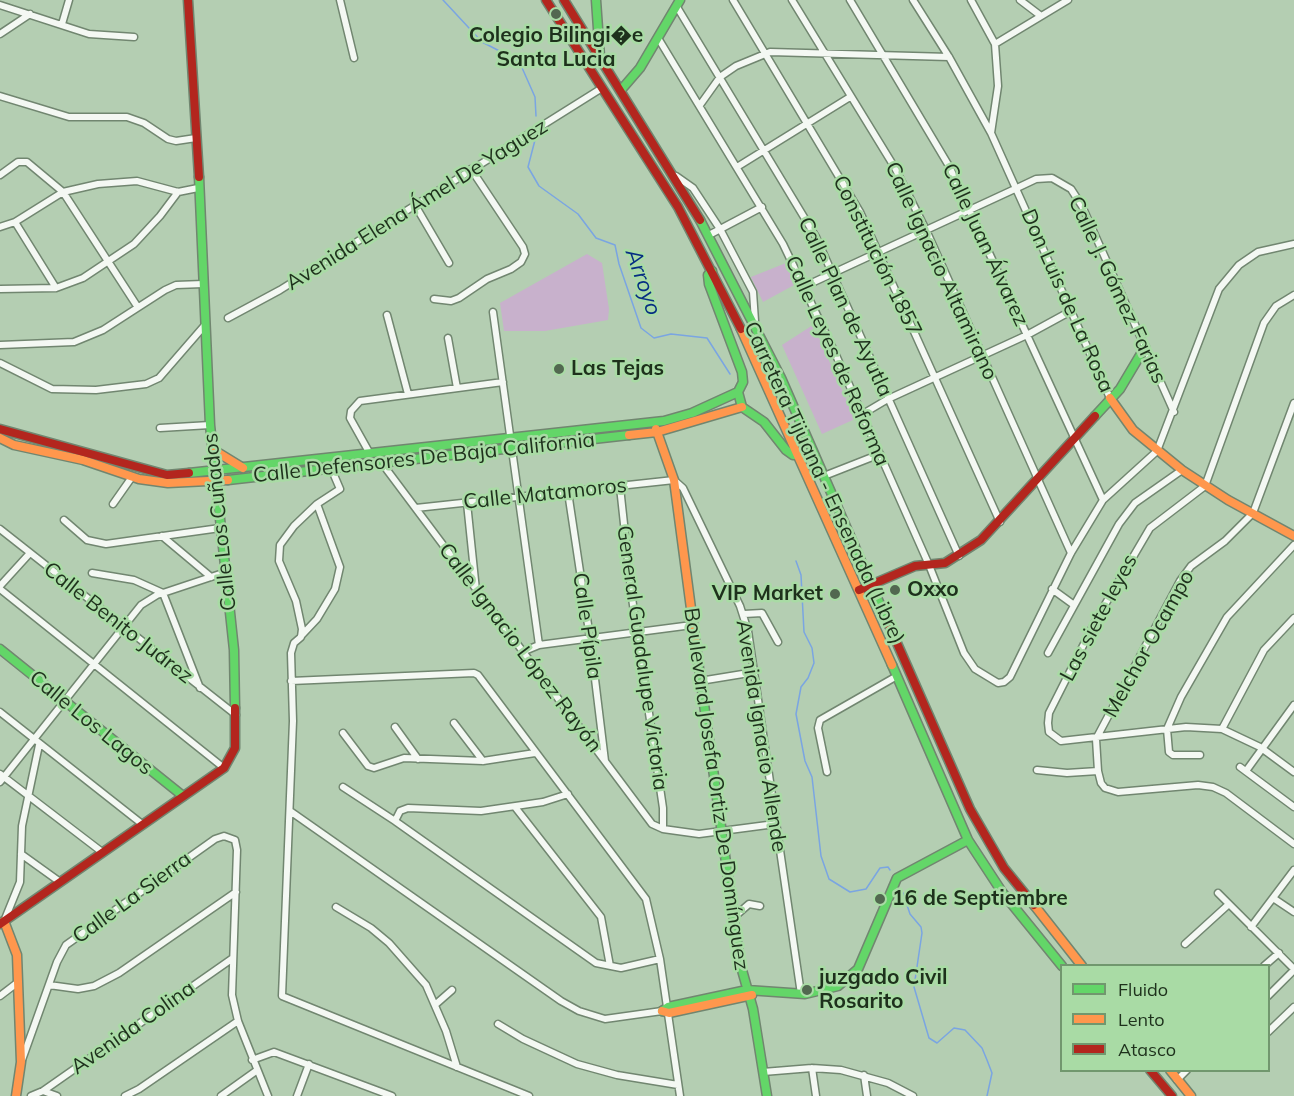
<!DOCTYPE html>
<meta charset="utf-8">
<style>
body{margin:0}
#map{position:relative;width:1294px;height:1096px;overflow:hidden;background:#b4ceb2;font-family:Mulish,sans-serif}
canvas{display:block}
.legend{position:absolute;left:1060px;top:964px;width:210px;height:108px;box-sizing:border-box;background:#a9dba5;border:2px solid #71976e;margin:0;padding:8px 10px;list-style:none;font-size:18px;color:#1e311c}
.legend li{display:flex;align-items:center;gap:12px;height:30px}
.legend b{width:30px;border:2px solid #71976e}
</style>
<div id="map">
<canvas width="1294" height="1096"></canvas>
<ul class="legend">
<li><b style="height:8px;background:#63d668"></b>Fluido</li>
<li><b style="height:8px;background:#ff974d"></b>Lento</li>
<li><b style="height:8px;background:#b3261e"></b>Atasco</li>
</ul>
</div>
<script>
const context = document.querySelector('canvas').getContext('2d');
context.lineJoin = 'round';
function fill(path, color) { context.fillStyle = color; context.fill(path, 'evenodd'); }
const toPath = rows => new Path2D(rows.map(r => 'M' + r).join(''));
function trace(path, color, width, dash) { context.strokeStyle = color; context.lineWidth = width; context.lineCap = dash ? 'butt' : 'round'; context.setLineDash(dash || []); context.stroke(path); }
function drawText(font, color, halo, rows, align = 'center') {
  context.font = font + ' Mulish,sans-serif'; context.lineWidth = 5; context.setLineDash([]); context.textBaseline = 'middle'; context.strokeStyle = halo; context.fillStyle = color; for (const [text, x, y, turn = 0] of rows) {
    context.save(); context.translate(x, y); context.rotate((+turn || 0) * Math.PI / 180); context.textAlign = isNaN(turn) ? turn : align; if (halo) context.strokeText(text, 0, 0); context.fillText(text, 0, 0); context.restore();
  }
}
fill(toPath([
 [587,254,602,263,609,309,608,320,545,331,504,331,500,303],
 [786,263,796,284,763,302,751,277],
 [813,325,855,419,822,434,782,345]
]), '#c8b1cc');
trace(toPath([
 [443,0,482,42,519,61,535,97,536,116],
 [535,140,528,167,539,186,578,214,596,238,615,245,619,264,641,328,654,338,671,334,707,338,730,374],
 [796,561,801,575,804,632,812,648,814,663,808,678,801,687,796,714,805,761,812,777,821,856,829,879,850,892,866,889,880,868,888,867,890,870],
 [903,893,910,914,921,927,922,933,914,987,929,1038,937,1043,954,1028,965,1030,982,1048,987,1060,992,1073,987,1096]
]), '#7aa5e2', 1.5);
const street = toPath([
 [340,0,354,58],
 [733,0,860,212,1000,522],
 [792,0,895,168,926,230,1071,553],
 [850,0,949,166,1103,500],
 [913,0,949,57,991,133,1110,398],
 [971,0,995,44,998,86,991,133],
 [1020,0,1041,16],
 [0,5,89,34,134,37],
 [677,7,816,237,959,556],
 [62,24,69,0],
 [0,34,30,14],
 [658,38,783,244,835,353,929,565,964,653,975,669,998,683,1004,682,1010,677,1071,553,1103,500,1157,451,1219,289,1239,265,1258,252,1294,244],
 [995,44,1068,0],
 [0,96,69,117,127,117,144,123,168,139,176,141,196,138],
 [700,105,720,77,736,66,770,52,949,57],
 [737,167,850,97],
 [0,175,18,162,27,162,63,192,137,306],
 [676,176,693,188,720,229,753,292,755,321],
 [415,205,449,263],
 [15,222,56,288],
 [0,227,15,222,63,192,98,184,137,181,178,192,198,188],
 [709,235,762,207],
 [803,287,1017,188,1036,179,1052,178,1071,189,1082,206,1174,412],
 [0,289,56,288,83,278,134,244,160,216,178,192],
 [1294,295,1276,306,1264,323,1205,486,1150,528,1096,620,1049,713,1048,723,1049,732,1061,741,1186,727,1222,729,1260,747,1294,772],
 [434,299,451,301,459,298,487,279,511,269,521,262,525,254,523,247,471,169],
 [493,312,539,645],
 [387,315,408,394],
 [228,318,280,290,602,88],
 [448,338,457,388],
 [0,345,74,342,103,330,165,290,176,285,203,284],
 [0,363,52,389,96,390,146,384,159,378,205,325],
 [1294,403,1253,513,1225,541,1191,566,1180,581,1096,739,1098,771,1101,783,1105,788,1118,792,1198,785,1213,787,1226,793,1294,844],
 [861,415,888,399,1027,335,1071,311],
 [160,428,210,425],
 [369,452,350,418,351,411,360,401,503,382],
 [381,462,652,824,663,829,699,834,775,824],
 [331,468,340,489,317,504,294,526,280,545,279,561,296,601,302,629,301,637,294,643,291,653,293,721,282,996,529,1096],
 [824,476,880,454],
 [620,487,632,598,663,808,663,829],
 [568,492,590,638,605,761],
 [467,503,476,590],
 [113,504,132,477],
 [416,508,674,480,683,488,740,606,748,631,801,994],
 [64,520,87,540,106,544,220,528],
 [0,529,236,715],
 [162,536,211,577],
 [92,573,134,580,163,593,200,688],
 [0,586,30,553],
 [0,589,224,768],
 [1052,589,1074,605],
 [744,614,762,613,778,642],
 [301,636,317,619,335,589,340,567,317,504],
 [522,652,539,645,692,625],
 [1048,653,1119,524,1135,503,1182,470],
 [291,681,474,673,478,675,646,899,660,959,680,1096],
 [700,681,755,672],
 [0,712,142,824],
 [454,723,483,761],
 [395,727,418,759],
 [1222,729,1264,650,1294,618],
 [343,733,368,766,374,768,404,758,483,761,535,753],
 [1200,755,1173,755,1169,752,1167,729,1181,697,1227,617,1294,545],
 [1240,767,1294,807],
 [1037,770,1067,773,1098,771],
 [1246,771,1294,705],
 [827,772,818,728,820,720,897,676],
 [0,774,102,852],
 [0,782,141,605,157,595,226,572],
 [343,787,395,821],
 [568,794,543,802,481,811,408,808,400,811,395,821,596,963,621,968,660,959],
 [515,807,601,917,610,966],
 [290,811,561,1001,579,1011,605,1019,662,1011],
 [21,854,60,882],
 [1218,893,1294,969],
 [1273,898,1294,912],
 [336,907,371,928,389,943,426,985,446,1031,457,1067],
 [733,918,749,904,760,906],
 [5,919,20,882,22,826,39,745],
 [1251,927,1294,870],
 [1185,944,1229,904],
 [1264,966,1279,953],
 [49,985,78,989,94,986,119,973,236,892],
 [0,996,17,983],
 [1268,996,1294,970],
 [436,1004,452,990],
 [498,1024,523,1039,577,1064,617,1075,678,1085],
 [1268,1032,1294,1007],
 [22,1060,57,962,66,945,215,839,224,836,235,840,237,850,232,995,238,1021,268,1096],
 [252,1060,274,1052,392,1096],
 [812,1068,816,1096],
 [763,1072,812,1068,841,1070,888,1083,913,1096],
 [864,1075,867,1096],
 [1177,1080,1187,1070],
 [43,1091,57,1096],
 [31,1096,43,1091,233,958],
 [125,1096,139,1089,238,1021],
 [221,1096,256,1071],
 [297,1096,309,1064]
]);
const fast = toPath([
 [596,0,600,57],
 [621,90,640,68,680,0],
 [199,177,210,425,234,650,235,708],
 [700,220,781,378,889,625],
 [712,271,708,275,709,284,742,372,743,382,738,392,742,407,764,422,786,450,793,455,803,455],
 [1095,416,1120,389,1145,347],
 [189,473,664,421,692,413,738,392],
 [228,480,629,435],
 [0,649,183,796],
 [697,654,740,963,753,1009,767,1096],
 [892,665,968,840,1002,892,1062,966],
 [662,1011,668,1007,747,990,805,994,838,986,858,969,897,878,968,840]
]);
const slow = toPath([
 [741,329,892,665],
 [1110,398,1133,430,1182,470,1228,500,1294,536],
 [656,429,674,480,697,654],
 [629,435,657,432,742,407],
 [0,438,14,445,83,460,139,479,168,483,228,480],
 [212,449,243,468],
 [1034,905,1082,966],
 [4,921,17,955,21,1062,16,1096],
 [662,1011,669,1013,752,995],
 [1170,1070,1191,1096]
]);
const jam = toPath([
 [188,0,199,177],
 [546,0,678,207,741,329],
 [564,0,700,220],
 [0,429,167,475,189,473],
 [859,590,915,566,945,563,981,540,1095,416],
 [889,625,970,809,1004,868,1034,905],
 [0,924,224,768,235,748,235,708],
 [1150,1070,1172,1096]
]);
trace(street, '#718670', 9);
trace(fast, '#718670', 11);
trace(slow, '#718670', 11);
trace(jam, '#718670', 11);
trace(street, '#f4f8f3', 6);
trace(fast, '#63d668', 8);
trace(slow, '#ff974d', 8);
trace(jam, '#b3261e', 8);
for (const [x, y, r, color] of [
 [556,14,6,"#526850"],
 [559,369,6,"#526850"],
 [895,590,6,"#526850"],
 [835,594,6,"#526850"],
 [880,899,6,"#526850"],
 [807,990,6,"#526850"]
]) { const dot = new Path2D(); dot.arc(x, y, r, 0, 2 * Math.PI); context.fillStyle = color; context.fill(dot); trace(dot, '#a9dba5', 2); }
drawText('bold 21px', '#1e311c', '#a9dba5', [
 ["Colegio Bilingi�e",556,36,"center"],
 ["Santa Lucia",556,60,"center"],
 ["Las Tejas",571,369],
 ["Oxxo",907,590],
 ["VIP Market",823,594,"right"],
 ["16 de Septiembre",892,899],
 ["juzgado Civil",819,978],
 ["Rosarito",819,1002]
], 'left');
drawText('21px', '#1e311c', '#a9dba5', [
 ["Avenida Elena Ámel De Yaguez",417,205,-32],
 ["Calle Juan Álvarez",985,245,65],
 ["Constitución 1857",877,256,64],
 ["Calle Ignacio Altamirano",941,271,65],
 ["Calle J. Gómez Farias",1117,290,65],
 ["Don Luis de La Rosa",1067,301,66],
 ["Calle Plan de Ayutla",845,307,65],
 ["Calle Leyes de Reforma",837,361,66],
 ["Calle Defensores De Baja California",424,458,-6],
 ["Carretera Tijuana - Ensenada (Libre)",824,483,65],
 ["Calle Matamoros",545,494,-6],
 ["Calle Los Cuñados",220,522,-96],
 ["Las siete leyes",1099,618,-62],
 ["Calle Benito Juárez",118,623,38],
 ["Calle Pípila",587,626,82],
 ["Melchor Ocampo",1149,644,-61],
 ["Calle Ignacio López Rayón",520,648,53],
 ["General Guadalupe Victoria",642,658,82],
 ["Calle Los Lagos",91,723,39],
 ["Avenida Ignacio Allende",761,736,81],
 ["Boulevard Josefa Ortiz De Domínguez",716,789,82],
 ["Calle La Sierra",132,898,-36],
 ["Avenida Colina",133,1028,-35]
]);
drawText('italic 22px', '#062e83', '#a9dba5', [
 ["Arroyo",643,282,71]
]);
</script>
